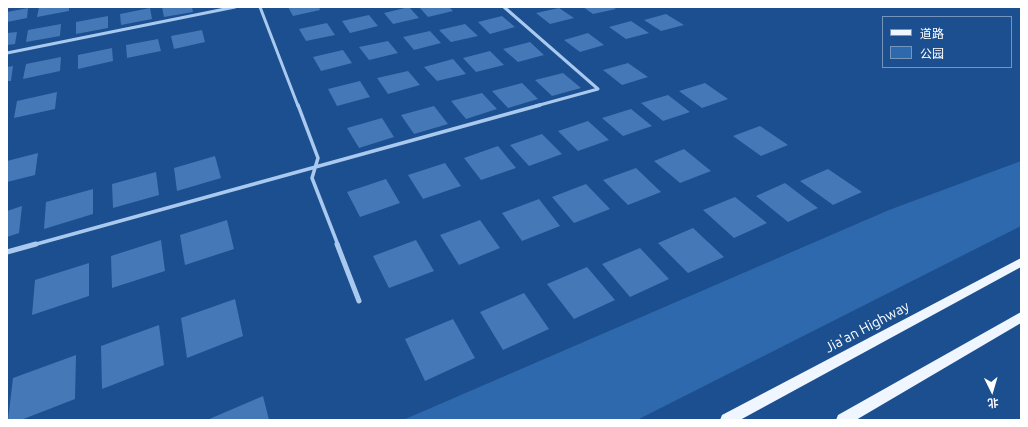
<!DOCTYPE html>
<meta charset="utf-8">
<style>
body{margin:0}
#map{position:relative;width:1028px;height:427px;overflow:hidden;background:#1b4f8f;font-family:Ubuntu,"Noto Sans SC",sans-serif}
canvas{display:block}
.frame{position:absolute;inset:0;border:8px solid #fff;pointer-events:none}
.legend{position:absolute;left:882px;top:16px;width:130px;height:52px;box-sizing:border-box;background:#1b4f8f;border:1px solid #7695bc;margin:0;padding:5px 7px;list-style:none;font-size:12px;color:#fff}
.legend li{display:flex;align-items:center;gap:8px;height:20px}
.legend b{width:20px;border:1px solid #7695bc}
.north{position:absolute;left:972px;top:371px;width:40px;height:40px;-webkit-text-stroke:3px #1b4f8f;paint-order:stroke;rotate:175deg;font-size:11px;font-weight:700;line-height:16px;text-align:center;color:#fff}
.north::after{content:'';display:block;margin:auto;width:14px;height:18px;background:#fff;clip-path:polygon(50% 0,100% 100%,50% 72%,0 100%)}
</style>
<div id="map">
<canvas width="1028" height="427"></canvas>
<div class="frame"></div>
<ul class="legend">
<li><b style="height:5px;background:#f0f6ff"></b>道路</li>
<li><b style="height:11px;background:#2e69ad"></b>公园</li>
</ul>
<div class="north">北</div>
</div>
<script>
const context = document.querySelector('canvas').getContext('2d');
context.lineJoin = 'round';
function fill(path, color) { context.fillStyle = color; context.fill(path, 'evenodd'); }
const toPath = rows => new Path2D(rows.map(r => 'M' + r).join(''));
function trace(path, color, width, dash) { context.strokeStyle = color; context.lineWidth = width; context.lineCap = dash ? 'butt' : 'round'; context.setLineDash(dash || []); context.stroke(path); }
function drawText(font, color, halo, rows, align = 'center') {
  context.font = font + ' Ubuntu,sans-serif'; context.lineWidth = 4; context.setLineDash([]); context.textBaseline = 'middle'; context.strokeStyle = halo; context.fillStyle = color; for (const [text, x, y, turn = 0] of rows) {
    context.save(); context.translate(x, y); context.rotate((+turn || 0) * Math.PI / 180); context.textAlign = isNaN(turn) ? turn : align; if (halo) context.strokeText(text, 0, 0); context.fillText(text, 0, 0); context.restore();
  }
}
fill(toPath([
 [1021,161,1021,226,637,420,403,420,889,210]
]), '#2e69ad');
fill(toPath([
 [39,7,69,7,69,11,37,17],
 [162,7,192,7,193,12,164,17],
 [288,7,319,7,320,10,293,16],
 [409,7,419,18,393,24,384,13],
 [419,7,449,7,453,11,428,17],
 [583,7,613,7,616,9,593,14],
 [28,8,27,18,7,22,7,12],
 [150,8,152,19,121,25,120,14],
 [559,8,574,18,550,24,536,13],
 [666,14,684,25,661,31,644,20],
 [369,15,378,26,350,33,342,21],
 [108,16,108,28,76,34,76,22],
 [502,16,515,27,490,34,478,22],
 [631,21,649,33,626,39,609,27],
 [327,23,335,35,306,41,299,29],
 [61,24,60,36,26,42,28,30],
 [465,24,478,36,451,42,439,30],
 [202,30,205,42,174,49,171,36],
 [430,31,441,43,414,50,403,37],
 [17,32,15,44,7,45,7,33],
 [588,33,604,45,580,52,564,40],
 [158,39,161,51,127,58,126,45],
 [388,41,398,53,369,60,359,47],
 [530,42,544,55,518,62,503,49],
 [112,48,113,61,78,69,78,55],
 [343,50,352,63,321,71,313,57],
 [490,51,504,65,476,72,463,58],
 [61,57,60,71,23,79,26,64],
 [453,59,466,74,437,81,424,67],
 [628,63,648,77,622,85,603,70],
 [13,66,11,81,7,81,7,67],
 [408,71,420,85,388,94,377,78],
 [563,73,581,88,552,96,535,80],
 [360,81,370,97,337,106,328,89],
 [522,83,538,99,508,108,492,91],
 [705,83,728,99,702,108,679,91],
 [57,92,55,109,14,118,17,101],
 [482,93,497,109,466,119,451,101],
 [668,95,690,112,663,121,641,103],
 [434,106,448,124,414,134,401,115],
 [631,109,652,126,623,136,602,118],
 [382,118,394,137,359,148,347,128],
 [588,121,609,140,578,151,558,131],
 [760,126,788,145,761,156,733,136],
 [542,134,562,154,529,166,510,145],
 [498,146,516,168,481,180,464,158],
 [684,149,711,171,680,183,654,161],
 [38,153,35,175,7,182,7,161],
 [215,156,221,178,177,191,174,168],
 [445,163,461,186,423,199,408,175],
 [636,168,661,192,628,205,603,180],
 [828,169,862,192,833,205,800,181],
 [156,172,159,195,113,208,112,184],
 [386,179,400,203,360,217,347,192],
 [785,183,818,208,788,222,756,196],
 [586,184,610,209,574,223,552,197],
 [93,189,93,214,44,229,46,202],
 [735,197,767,223,734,238,703,210],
 [539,199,560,226,522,241,502,213],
 [22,206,19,233,7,237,7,211],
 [227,220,234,249,185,265,180,235],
 [480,220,500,248,459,265,440,235],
 [693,228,724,257,688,273,658,243],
 [161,240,165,271,112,288,111,256],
 [416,240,434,271,389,288,373,256],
 [640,248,669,279,630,297,602,264],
 [89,263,89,296,32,315,35,280],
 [587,267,615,300,574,319,547,284],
 [524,293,549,329,503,350,480,312],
 [235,299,243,336,187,358,181,318],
 [453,319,475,358,425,381,405,339],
 [159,325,164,365,102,389,101,346],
 [76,355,75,399,21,420,8,420,13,378],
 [263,396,269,420,207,420]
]), '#4478b7');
trace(toPath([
 [260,7,298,106],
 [504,7,598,89,536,106],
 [7,53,235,7]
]), '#a9c9ee', 3);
trace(toPath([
 [298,105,318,158,312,178,338,245],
 [33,245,540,105]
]), '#a9c9ee', 3.5);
trace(toPath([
 [337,244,359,301],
 [7,252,36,244]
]), '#a9c9ee', 5);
fill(toPath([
 [1021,258,1021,267,740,420,720,420,722,415,1021,258],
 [1021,312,1021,323,856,420,836,420,838,415,1021,312]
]), '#f0f6ff');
drawText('14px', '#fff', '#1b4f8f', [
 ["Jia'an Highway",867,327,-28]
]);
</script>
